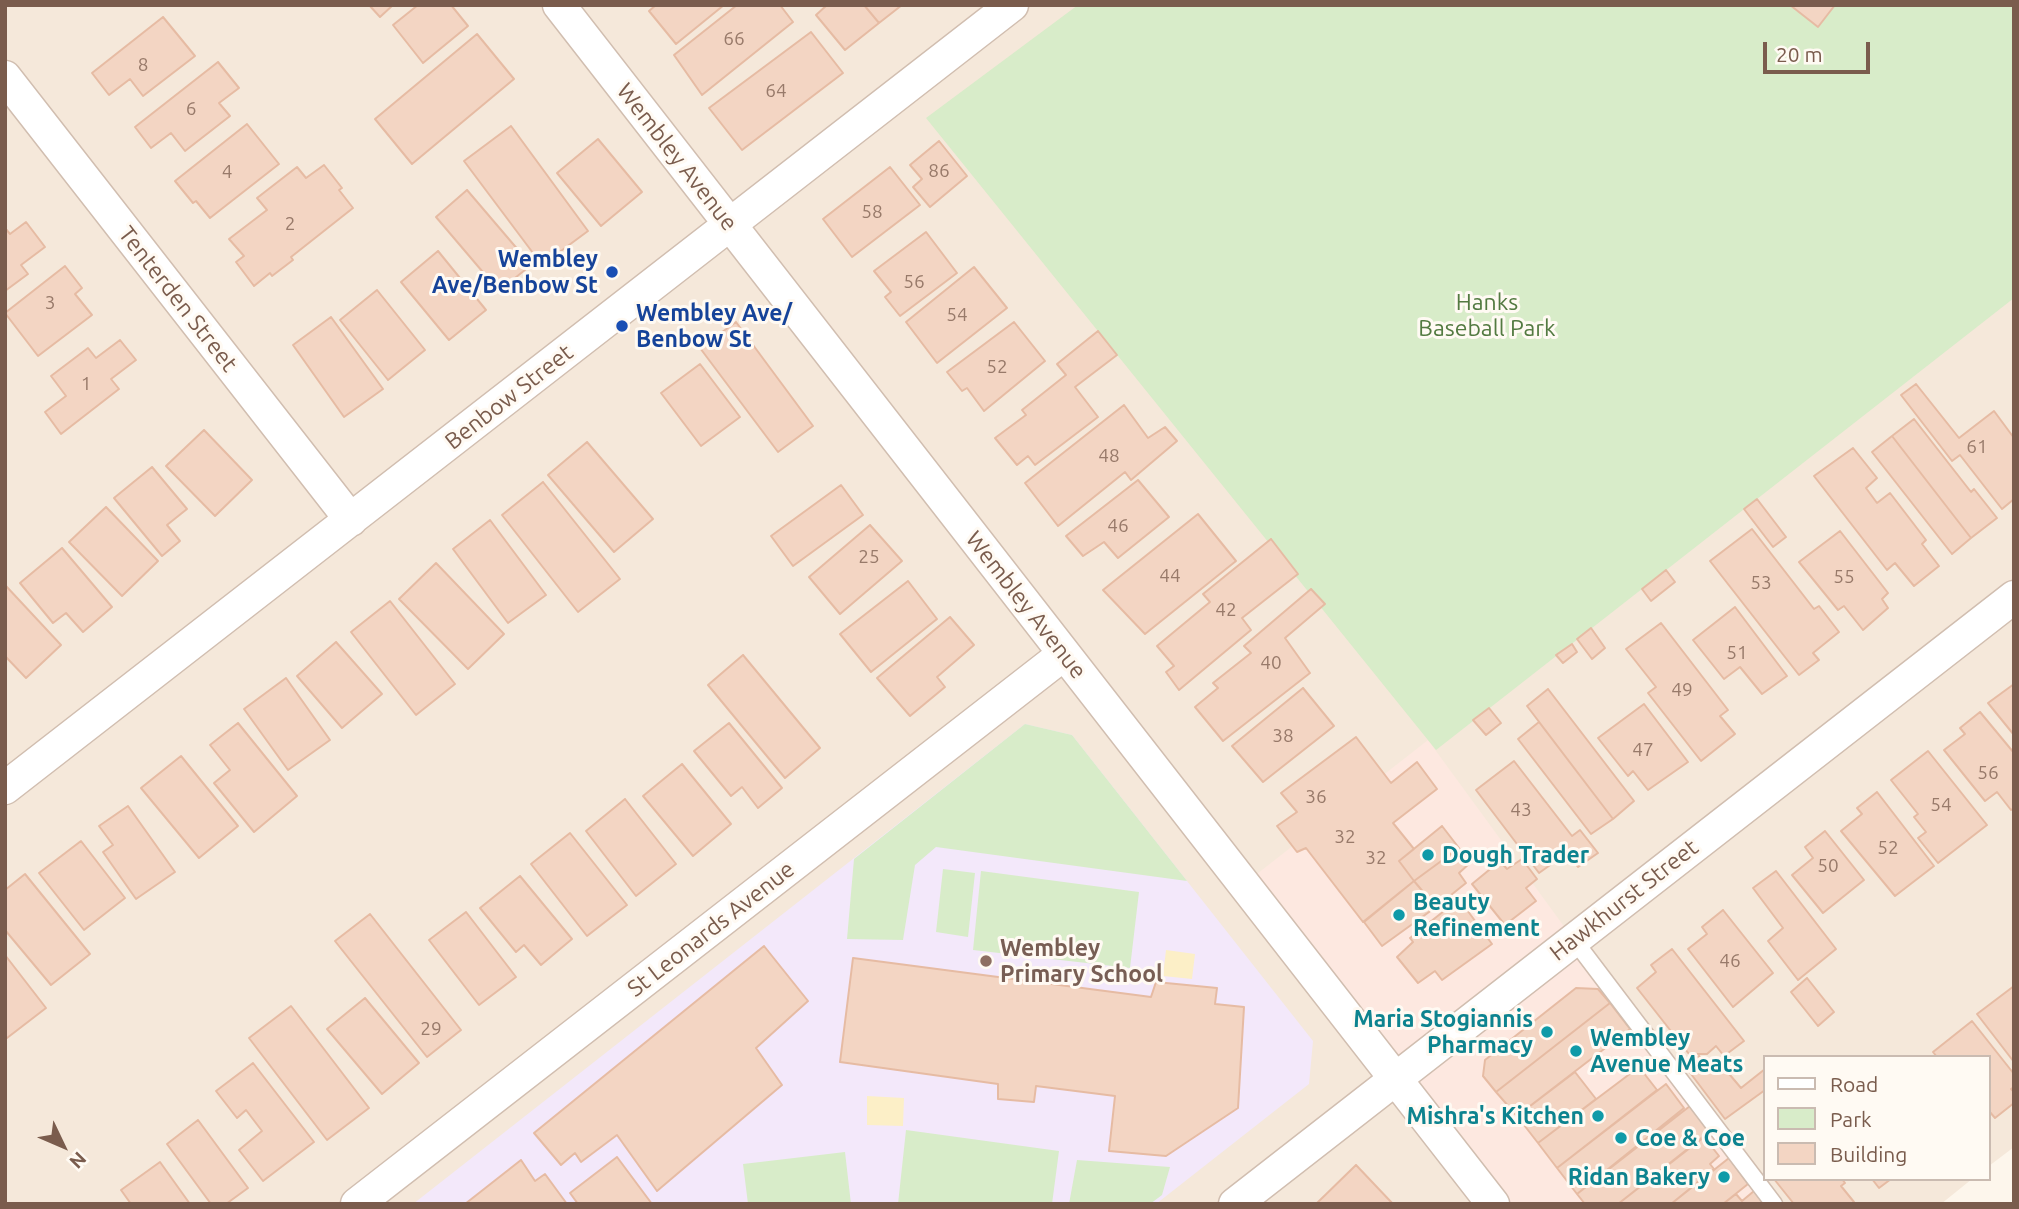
<!DOCTYPE html>
<style>
body{margin:0}
#map{position:relative;width:2019px;height:1209px;overflow:hidden;background:#fdf6ec;font-family:Ubuntu,sans-serif}
canvas{display:block}
.frame{position:absolute;inset:0;border:7px solid #7a5c4d;pointer-events:none}
.legend{position:absolute;left:1763px;top:1055px;width:228px;height:126px;box-sizing:border-box;background:#fffaf3;border:2px solid #cabbb1;margin:0;padding:9px 12px;list-style:none;font-size:21px;color:#7a5c4d}
.legend li{display:flex;align-items:center;gap:14px;height:35px}
.legend b{width:35px;border:2px solid #cabbb1}
.north{position:absolute;left:28px;top:1111px;width:70px;height:70px;-webkit-text-stroke:5px #fffaf3;paint-order:stroke;rotate:134deg;font-size:19px;font-weight:700;line-height:28px;text-align:center;color:#7a5c4d}
.north::after{content:'';display:block;margin:auto;width:24px;height:32px;background:#7a5c4d;clip-path:polygon(50% 0,100% 100%,50% 72%,0 100%)}
.scale{position:absolute;left:1763px;top:42px;width:107px;height:32px;box-sizing:border-box;border:4px solid #7a5c4d;border-top:0;padding-left:9px;font-size:21px;line-height:24px;white-space:nowrap;color:#7a5c4d;-webkit-text-stroke:5px #fffaf3;paint-order:stroke}
</style>
<div id="map">
<canvas width="2019" height="1209"></canvas>
<div class="frame"></div>
<ul class="legend">
<li><b style="height:9px;background:#fff"></b>Road</li>
<li><b style="height:19px;background:#d8ecc9"></b>Park</li>
<li><b style="height:19px;background:#f3d5c3"></b>Building</li>
</ul>
<div class="north">N</div>
<div class="scale">20 m</div>
</div>
<script>
const context = document.querySelector('canvas').getContext('2d');
context.lineJoin = 'round';
function fill(path, color) { context.fillStyle = color; context.fill(path, 'evenodd'); }
const toPath = rows => new Path2D(rows.map(r => 'M' + r).join(''));
function trace(path, color, width, dash) { context.strokeStyle = color; context.lineWidth = width; context.lineCap = dash ? 'butt' : 'round'; context.setLineDash(dash || []); context.stroke(path); }
function drawText(font, color, halo, rows, align = 'center') {
  context.font = font + ' Ubuntu,sans-serif'; context.lineWidth = 6; context.setLineDash([]); context.textBaseline = 'middle'; context.strokeStyle = halo; context.fillStyle = color; for (const [text, x, y, turn = 0] of rows) {
    context.save(); context.translate(x, y); context.rotate((+turn || 0) * Math.PI / 180); context.textAlign = isNaN(turn) ? turn : align; if (halo) context.strokeText(text, 0, 0); context.fillText(text, 0, 0); context.restore();
  }
}
fill(toPath([
 [5,5,2014,5,2014,1147,1989,1166,1989,1057,1765,1057,1765,1179,1972,1179,1941,1204,5,1204]
]), '#f5e8da');
fill(toPath([
 [1428,740,1574,940,1774,1204,1508,1204,1253,877]
]), '#fde8e0');
fill(toPath([
 [1025,724,1072,735,1313,1041,1309,1084,1156,1204,413,1204]
]), '#f3e8fa');
fill(toPath([
 [1078,5,2014,5,2014,298,1436,750,926,118],
 [1025,724,1072,735,1187,881,936,847,915,865,903,940,847,939,854,859],
 [943,869,975,873,968,937,936,932],
 [981,871,1139,892,1130,968,973,950],
 [906,1130,1059,1151,1052,1204,898,1204],
 [845,1152,851,1204,748,1204,743,1164],
 [1077,1160,1170,1167,1162,1195,1150,1204,1069,1204]
]), '#d8ecc9');
fill(toPath([
 [1166,950,1195,954,1192,979,1163,976],
 [867,1096,904,1098,903,1126,867,1125]
]), '#fcefc7');
const building = toPath([
 [369,5,393,5,380,17,369,5],
 [418,5,451,5,468,26,423,63,393,25,418,5],
 [656,5,724,5,676,44,649,11,656,5],
 [737,5,780,5,793,22,702,95,674,55,737,5],
 [827,5,864,5,879,23,845,50,816,15,827,5],
 [864,5,902,5,879,23,864,5],
 [1790,5,1835,5,1818,27,1790,5],
 [163,17,195,56,143,96,130,79,109,95,92,73,163,17],
 [811,32,843,73,742,150,709,108,811,32],
 [477,34,514,79,412,164,375,119,477,34],
 [218,62,239,88,219,103,230,116,185,151,171,133,151,148,135,127,218,62],
 [247,124,279,164,210,218,196,201,193,203,175,181,247,124],
 [511,126,588,231,542,265,464,161,511,126],
 [598,139,642,192,601,226,557,173,598,139],
 [939,141,967,176,930,207,913,187,922,179,910,165,939,141],
 [324,165,342,188,339,190,353,208,291,257,293,260,272,276,270,273,254,286,236,262,244,256,229,239,267,210,257,198,297,167,306,178,324,165],
 [890,167,920,205,852,257,823,219,890,167],
 [467,190,531,265,499,291,436,217,467,190],
 [26,222,45,247,21,265,28,274,5,291,5,228,10,234,26,222],
 [926,232,957,273,900,316,885,297,891,292,874,271,926,232],
 [438,251,486,310,449,340,401,282,438,251],
 [65,266,82,288,75,294,92,315,38,356,5,313,65,266],
 [974,267,1007,308,937,363,906,322,974,267],
 [377,290,425,350,388,380,340,320,377,290],
 [331,317,383,389,344,417,293,345,331,317],
 [736,322,813,426,778,452,700,348,736,322],
 [1014,322,1045,361,984,411,967,388,962,391,947,372,1014,322],
 [1098,331,1117,355,1075,387,1098,417,1035,465,1028,456,1017,465,995,438,1026,415,1022,410,1066,375,1057,364,1098,331],
 [120,340,136,360,111,379,119,389,61,434,45,412,66,396,51,376,88,348,96,358,120,340],
 [700,364,740,417,701,446,661,393,700,364],
 [1916,384,1959,438,1994,411,2014,438,2014,499,2002,509,1960,455,1952,461,1901,395,1916,384],
 [1124,405,1148,438,1165,427,1177,441,1131,480,1125,472,1058,526,1025,483,1124,405],
 [1914,419,1971,492,1974,489,1997,518,1971,538,1892,436,1914,419],
 [204,430,252,480,215,516,166,466,204,430],
 [1892,436,1971,538,1952,554,1872,452,1892,436],
 [587,442,653,519,614,552,548,475,587,442],
 [1853,448,1877,478,1866,488,1877,503,1890,493,1926,540,1922,544,1939,566,1914,586,1895,563,1887,570,1814,476,1853,448],
 [152,467,187,509,167,525,180,541,162,556,114,498,152,467],
 [1138,480,1169,517,1118,558,1104,542,1083,556,1066,536,1138,480],
 [543,482,620,579,578,612,502,515,543,482],
 [841,485,863,515,793,566,771,536,841,485],
 [1757,499,1786,537,1773,547,1744,509,1757,499],
 [106,507,158,561,122,596,69,542,106,507],
 [1198,514,1236,561,1145,634,1103,590,1198,514],
 [490,520,546,595,508,623,453,549,490,520],
 [870,525,902,561,840,614,809,577,870,525],
 [1752,529,1814,609,1819,606,1839,632,1813,653,1819,660,1799,675,1710,561,1752,529],
 [1840,531,1888,593,1882,599,1888,608,1863,630,1844,606,1838,610,1799,562,1840,531],
 [1271,539,1298,574,1242,618,1251,630,1179,690,1166,672,1174,666,1157,646,1210,602,1203,594,1271,539],
 [62,548,112,607,83,632,66,613,53,623,20,583,62,548],
 [436,563,504,634,468,669,399,599,436,563],
 [1666,570,1675,582,1651,601,1642,589,1666,570],
 [908,581,937,619,871,672,840,634,908,581],
 [6,586,61,645,26,678,5,656,6,586],
 [1311,589,1325,604,1285,638,1310,673,1223,741,1195,707,1218,688,1213,683,1251,653,1244,646,1311,589],
 [390,601,455,684,416,715,351,632,390,601],
 [1735,607,1787,676,1762,694,1740,667,1724,679,1693,640,1735,607],
 [950,617,974,645,937,677,945,687,910,716,877,678,950,617],
 [1661,623,1728,710,1720,716,1735,734,1701,761,1648,693,1656,687,1626,649,1661,623],
 [1591,628,1605,648,1592,659,1577,639,1591,628],
 [336,642,382,694,342,728,297,676,336,642],
 [1572,644,1577,652,1563,663,1556,655,1572,644],
 [743,655,820,748,785,778,708,685,743,655],
 [286,678,330,740,288,770,244,709,286,678],
 [2014,684,2014,735,1988,703,2014,684],
 [1303,688,1334,726,1263,782,1232,746,1303,688],
 [1548,689,1634,801,1613,819,1527,706,1548,689],
 [1644,704,1688,762,1648,790,1633,771,1628,776,1598,738,1644,704],
 [1489,708,1501,723,1486,735,1473,720,1489,708],
 [1980,712,2014,753,2014,808,2011,810,1997,792,1985,801,1944,750,1965,734,1960,728,1980,712],
 [1539,722,1613,819,1591,834,1518,739,1539,722],
 [238,723,297,796,254,832,214,783,230,770,210,745,238,723],
 [729,723,782,788,758,808,742,787,731,796,694,751,729,723],
 [1356,737,1391,783,1417,762,1437,789,1393,823,1414,849,1399,861,1414,881,1363,922,1306,848,1297,852,1277,826,1297,812,1281,793,1356,737],
 [1928,751,1987,825,1938,863,1918,838,1926,832,1914,817,1918,814,1891,780,1928,751],
 [181,756,238,826,199,858,141,788,181,756],
 [1514,761,1572,836,1580,830,1598,853,1578,867,1567,853,1539,873,1476,790,1514,761],
 [682,764,731,824,693,856,643,796,682,764],
 [1877,792,1934,866,1895,896,1841,831,1862,814,1857,808,1877,792],
 [625,799,676,864,636,896,586,831,625,799],
 [128,806,175,872,136,899,103,852,113,845,99,826,128,806],
 [1442,826,1459,848,1414,881,1399,861,1442,826],
 [1825,831,1864,880,1823,913,1792,875,1813,858,1805,847,1825,831],
 [570,833,627,905,587,936,531,864,570,833],
 [81,841,125,898,84,930,39,873,81,841],
 [1459,848,1470,863,1459,873,1466,883,1436,907,1414,881,1459,848],
 [1522,859,1537,879,1526,888,1536,901,1505,925,1472,884,1500,861,1507,869,1522,859],
 [1776,871,1836,949,1798,980,1768,941,1783,928,1753,888,1776,871],
 [25,874,90,954,51,985,5,930,5,890,25,874],
 [520,876,572,939,541,965,524,945,516,952,480,908,520,876],
 [1414,881,1436,907,1382,946,1364,922,1414,881],
 [1459,899,1492,944,1442,980,1435,971,1418,983,1397,957,1413,942,1410,938,1459,899],
 [1723,910,1773,973,1733,1007,1688,949,1707,934,1702,927,1723,910],
 [466,912,516,977,479,1005,429,940,466,912],
 [370,914,461,1030,427,1057,335,941,370,914],
 [764,946,808,1001,756,1048,782,1085,657,1191,617,1135,581,1162,575,1153,561,1165,534,1133,764,946],
 [1672,949,1744,1041,1724,1056,1716,1046,1707,1054,1689,1054,1637,988,1656,972,1651,965,1672,949],
 [5,955,46,1008,7,1038,5,1036,5,955],
 [853,958,1151,997,1156,982,1217,988,1215,1004,1244,1007,1238,1108,1166,1156,1109,1151,1115,1096,1036,1086,1034,1102,998,1099,998,1084,840,1062,853,958],
 [1807,978,1834,1012,1818,1026,1791,992,1807,978],
 [2014,986,2014,1062,1977,1014,2014,986],
 [1576,988,1598,989,1610,1003,1496,1092,1483,1076,1485,1060,1576,988],
 [365,998,419,1063,382,1094,327,1029,365,998],
 [1610,1003,1630,1029,1517,1116,1496,1092,1610,1003],
 [291,1006,369,1108,327,1140,249,1038,291,1006],
 [1972,1021,2014,1074,2014,1087,2011,1089,2014,1092,2014,1103,1995,1118,1989,1111,1989,1057,1937,1057,1933,1052,1972,1021],
 [1699,1056,1709,1068,1719,1062,1741,1088,1765,1069,1765,1090,1725,1119,1685,1066,1699,1056],
 [253,1063,314,1142,263,1181,239,1150,262,1131,246,1110,237,1118,216,1091,253,1063],
 [1639,1067,1657,1090,1557,1168,1538,1143,1639,1067],
 [1575,1072,1596,1099,1538,1143,1517,1116,1575,1072],
 [1666,1084,1684,1108,1577,1194,1557,1168,1666,1084],
 [1690,1106,1709,1132,1618,1204,1585,1204,1577,1194,1690,1106],
 [198,1120,248,1188,226,1204,211,1204,167,1144,198,1120],
 [1704,1137,1719,1156,1710,1164,1714,1169,1671,1204,1618,1204,1704,1137],
 [617,1157,652,1204,578,1204,570,1193,617,1157],
 [1729,1158,1748,1184,1723,1204,1671,1204,1729,1158],
 [521,1160,535,1181,545,1174,567,1204,465,1204,521,1160],
 [160,1162,190,1204,131,1204,121,1190,160,1162],
 [1356,1165,1393,1204,1316,1204,1356,1165],
 [1774,1179,1842,1179,1845,1183,1841,1186,1854,1202,1851,1204,1794,1204,1774,1179],
 [1872,1179,1891,1179,1879,1188,1872,1179],
 [1754,1191,1764,1204,1723,1204,1736,1194,1742,1201,1754,1191]
]);
fill(building, '#f3d5c3');
trace(building, '#e6bba3', 2);
const lane = toPath([
 [1574,940,1774,1204]
]);
const street = toPath([
 [559,5,1493,1204],
 [5,77,351,520],
 [5,788,1012,5],
 [357,1204,1064,654],
 [1235,1204,2014,597]
]);
trace(lane, '#d1beb0', 19);
trace(street, '#d1beb0', 35);
trace(lane, '#fff', 16);
trace(street, '#fff', 32);
for (const [x, y, r, color] of [
 [612,272,7,"#1a4fb4"],
 [622,326,7,"#1a4fb4"],
 [1428,855,7,"#0f9aa8"],
 [1399,915,7,"#0f9aa8"],
 [986,961,7,"#8d6e63"],
 [1547,1032,7,"#0f9aa8"],
 [1576,1051,7,"#0f9aa8"],
 [1598,1116,7,"#0f9aa8"],
 [1621,1138,7,"#0f9aa8"],
 [1724,1177,7,"#0f9aa8"]
]) { const dot = new Path2D(); dot.arc(x, y, r, 0, 2 * Math.PI); context.fillStyle = color; context.fill(dot); trace(dot, '#fffaf3', 2.5); }
drawText('19px', '#987a6a', null, [
 ["66",734,39],
 ["8",143,65],
 ["64",776,91],
 ["6",191,109],
 ["86",939,171],
 ["4",227,172],
 ["58",872,212],
 ["2",290,224],
 ["56",914,282],
 ["3",50,303],
 ["54",957,315],
 ["52",997,367],
 ["1",86,384],
 ["61",1977,447],
 ["48",1109,456],
 ["46",1118,526],
 ["25",869,557],
 ["44",1170,576],
 ["55",1844,577],
 ["53",1761,583],
 ["42",1226,610],
 ["51",1737,653],
 ["40",1271,663],
 ["49",1682,690],
 ["38",1283,736],
 ["47",1643,750],
 ["56",1988,773],
 ["36",1316,797],
 ["54",1941,805],
 ["43",1521,810],
 ["32",1345,837],
 ["52",1888,848],
 ["32",1376,858],
 ["50",1828,866],
 ["46",1730,961],
 ["29",431,1029]
]);
drawText('23px', '#7a5c4d', '#fffaf3', [
 ["Wembley Avenue",677,157,52],
 ["Tenterden Street",178,299,52],
 ["Benbow Street",509,397,-38],
 ["Wembley Avenue",1026,605,52],
 ["Hawkhurst Street",1624,900,-38],
 ["St Leonards Avenue",711,929,-38]
]);
drawText('bold 23px', '#164399', '#fffaf3', [
 ["Wembley",598,259],
 ["Ave/Benbow St",598,285],
 ["Wembley Ave/",636,313,"left"],
 ["Benbow St",636,339,"left"]
], 'right');
drawText('23px', '#537a41', '#fffaf3', [
 ["Hanks",1487,302],
 ["Baseball Park",1487,328]
]);
drawText('bold 23px', '#0d838f', '#fffaf3', [
 ["Dough Trader",1442,855],
 ["Beauty",1413,902],
 ["Refinement",1413,928],
 ["Maria Stogiannis",1533,1019,"right"],
 ["Pharmacy",1533,1045,"right"],
 ["Wembley",1590,1038],
 ["Avenue Meats",1590,1064],
 ["Mishra's Kitchen",1584,1116,"right"],
 ["Coe & Coe",1635,1138],
 ["Ridan Bakery",1710,1177,"right"]
], 'left');
drawText('bold 23px', '#785e54', '#fffaf3', [
 ["Wembley",1000,948],
 ["Primary School",1000,974]
], 'left');
</script>
